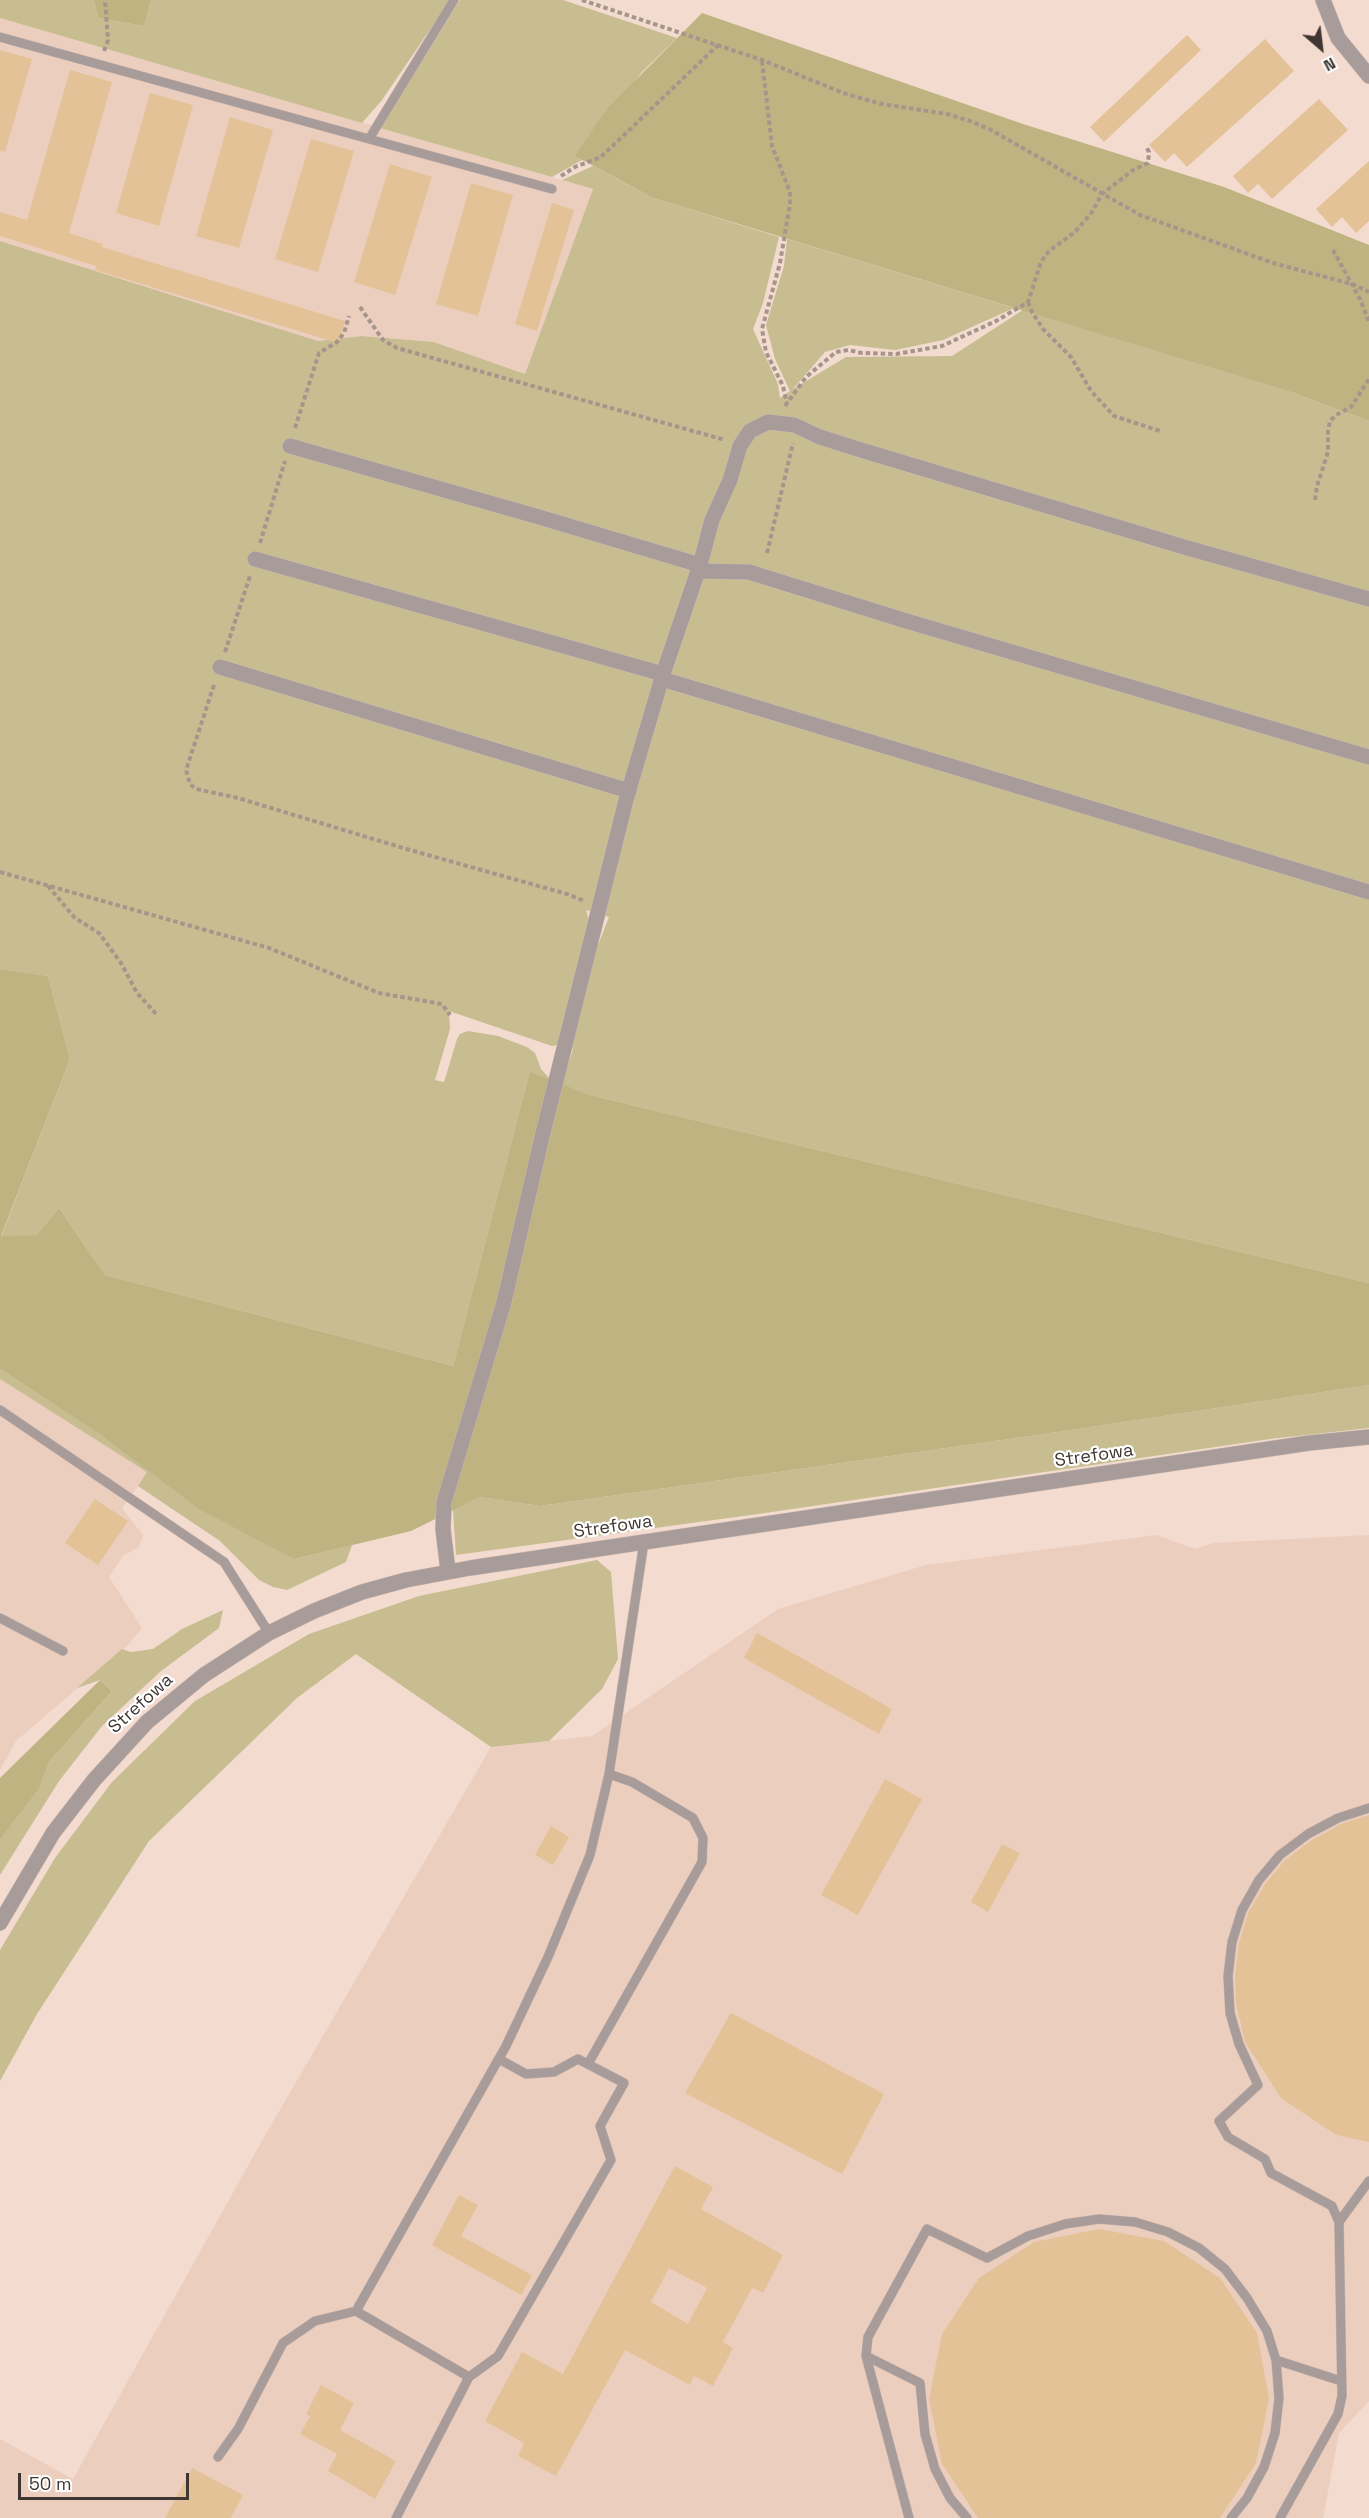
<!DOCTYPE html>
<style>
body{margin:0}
#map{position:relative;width:1369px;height:2518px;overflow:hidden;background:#f3dbcf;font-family:"Space Grotesk",sans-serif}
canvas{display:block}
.north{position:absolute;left:1291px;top:18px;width:60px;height:60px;-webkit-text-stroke:4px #fff;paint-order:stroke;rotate:152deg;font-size:16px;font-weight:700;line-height:24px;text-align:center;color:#3f3531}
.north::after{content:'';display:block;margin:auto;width:21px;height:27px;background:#3f3531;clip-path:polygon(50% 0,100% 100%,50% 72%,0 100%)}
.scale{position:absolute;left:18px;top:2473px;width:171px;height:27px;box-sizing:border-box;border:3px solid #3f3531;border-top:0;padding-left:8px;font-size:18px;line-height:21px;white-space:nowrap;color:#3f3531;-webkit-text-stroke:4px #fff;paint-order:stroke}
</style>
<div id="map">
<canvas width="1369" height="2518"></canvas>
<div class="north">N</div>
<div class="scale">50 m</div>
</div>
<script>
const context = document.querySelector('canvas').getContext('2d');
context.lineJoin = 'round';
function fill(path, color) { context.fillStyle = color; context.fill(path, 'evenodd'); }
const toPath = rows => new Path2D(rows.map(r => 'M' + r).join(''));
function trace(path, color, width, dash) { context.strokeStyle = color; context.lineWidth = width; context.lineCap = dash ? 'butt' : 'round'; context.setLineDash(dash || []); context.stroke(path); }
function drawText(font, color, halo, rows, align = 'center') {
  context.font = font + ' "Space Grotesk",sans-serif'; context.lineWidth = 4.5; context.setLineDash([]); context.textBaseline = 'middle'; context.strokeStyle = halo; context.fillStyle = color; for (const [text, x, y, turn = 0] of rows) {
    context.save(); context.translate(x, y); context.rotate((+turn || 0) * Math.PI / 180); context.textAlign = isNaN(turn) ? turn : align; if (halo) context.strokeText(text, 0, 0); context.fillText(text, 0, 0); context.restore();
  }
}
fill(toPath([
 [0,18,593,189,525,374,434,342,362,336,318,341,0,241],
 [0,1379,148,1472,122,1508,143,1535,139,1547,123,1556,109,1577,142,1628,129,1644,16,1741,0,1770],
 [1156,1535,1195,1549,1214,1543,1369,1535,1369,2401,1339,2433,1323,2518,0,2518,0,2439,73,2479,263,2139,491,1747,592,1736,778,1609,926,1565]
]), '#eccebf');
fill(toPath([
 [0,0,94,0,98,18,144,26,151,0,450,0,382,100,362,123,0,18],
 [460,0,563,0,677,38,642,72,576,156,582,160,552,177,380,128],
 [593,166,653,198,779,237,763,303,753,329,778,384,780,398,790,391,775,359,766,325,784,266,787,239,1014,308,943,340,895,350,850,345,825,352,793,389,846,357,952,356,1023,310,1294,393,1369,421,1369,1283,590,1095,559,1083,565,1061,570,1059,573,1049,569,1047,588,971,609,917,586,910,589,921,558,1045,552,1046,449,1011,450,1029,435,1080,444,1082,457,1039,460,1034,468,1031,498,1036,527,1047,535,1053,541,1069,550,1079,530,1071,453,1366,105,1275,59,1208,36,1235,1,1237,70,1059,48,976,0,969,0,241,318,341,362,336,434,342,525,374,593,189,562,180],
 [0,1369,294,1559,352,1545,346,1562,287,1590,273,1587,259,1580,220,1541,138,1486,147,1472,0,1379],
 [1369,1385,1369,1428,1270,1439,758,1514,456,1555,453,1510,480,1497,540,1506,1051,1433],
 [597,1560,611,1572,618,1659,602,1689,549,1741,491,1747,356,1654,297,1698,149,1841,37,2014,0,2081,0,1950,55,1858,112,1782,195,1701,309,1634,419,1596],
 [223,1610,219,1628,161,1671,102,1726,59,1781,0,1875,0,1840,39,1789,49,1762,112,1691,100,1680,77,1688,122,1649,131,1652,153,1649,182,1629]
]), '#c7bd90');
fill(toPath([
 [94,0,151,0,144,26,98,18],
 [702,13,1023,124,1224,187,1369,245,1369,421,1294,393,653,198,575,156,606,110],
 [0,969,48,976,70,1059,1,1236,36,1235,59,1208,105,1275,453,1366,530,1071,590,1095,1369,1283,1369,1385,1051,1433,540,1506,480,1497,411,1531,294,1559,199,1509,100,1434,0,1369],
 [100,1680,112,1691,49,1762,39,1789,0,1840,0,1778]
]), '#beb381');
fill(toPath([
 [1187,35,1201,50,1104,142,1090,127],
 [1265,39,1294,71,1187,167,1174,153,1165,162,1149,145],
 [0,50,32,59,5,152,0,151],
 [70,70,112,82,69,233,103,244,102,247,345,321,338,343,95,270,96,266,0,236,0,212,27,220],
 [150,93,193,105,159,226,116,213],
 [1319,99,1348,130,1272,199,1258,184,1248,193,1233,176],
 [230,117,273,130,239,248,196,236],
 [311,139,354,151,318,272,275,259],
 [1369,161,1369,221,1356,233,1342,217,1332,227,1316,209],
 [390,164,432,177,395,295,354,282],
 [471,183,513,195,478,316,436,304],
 [552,203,574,210,537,331,515,324],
 [95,1499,128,1521,98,1565,65,1543],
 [757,1633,892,1709,879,1734,744,1658],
 [885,1779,922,1799,858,1915,821,1895],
 [1369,1815,1369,2142,1336,2135,1281,2098,1245,2042,1236,2003,1235,1976,1239,1943,1248,1913,1265,1884,1285,1860,1312,1840,1341,1824],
 [551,1826,569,1837,553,1865,535,1855],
 [1002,1844,1020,1853,988,1912,971,1902],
 [731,2013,884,2094,842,2174,685,2093],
 [675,2166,713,2187,701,2209,783,2255,763,2293,752,2288,723,2342,733,2348,713,2386,694,2376,690,2385,625,2350,556,2476,518,2456,524,2443,485,2421,522,2352,563,2374],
 [669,2268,707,2288,688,2324,651,2302],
 [459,2195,478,2205,461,2236,532,2275,521,2295,432,2245],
 [1099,2229,1164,2241,1220,2278,1257,2333,1269,2398,1256,2463,1220,2518,978,2518,942,2464,929,2399,942,2334,979,2278,1034,2242],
 [321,2385,354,2403,340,2430,396,2461,375,2499,328,2471,337,2454,300,2434,310,2416,306,2414],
 [192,2468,243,2495,231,2518,165,2518]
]), '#e4c298');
const service = toPath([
 [454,0,369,139,552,189],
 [0,37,369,139],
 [0,1410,224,1562,269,1633],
 [0,1618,63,1651],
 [588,2064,702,1862,703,1838,693,1818,632,1782,609,1774],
 [1339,2222,1369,2181],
 [356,2311,506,2046,548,1957,590,1855,609,1774,644,1542],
 [866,2356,920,2383,925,2434,935,2469,950,2498,967,2518],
 [1276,2360,1341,2381],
 [218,2457,238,2429,283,2343,315,2321,356,2311,469,2377],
 [396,2518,469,2377,498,2356,611,2160,600,2126,624,2083,578,2059,554,2072,526,2074,499,2059],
 [909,2518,866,2356,868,2337,927,2229,987,2258,1028,2236,1065,2224,1099,2219,1135,2222,1168,2232,1199,2248,1225,2269,1247,2298,1267,2331,1276,2360,1279,2398,1275,2433,1264,2467,1247,2498,1231,2518],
 [1280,2518,1338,2414,1342,2396,1339,2222,1332,2206,1271,2173,1265,2159,1228,2137,1219,2121,1258,2085,1239,2044,1230,2013,1228,1976,1232,1942,1242,1910,1259,1880,1280,1855,1308,1834,1338,1818,1369,1808]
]);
const minor = toPath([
 [1323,0,1338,38,1369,76],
 [290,446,539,517,700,565],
 [255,559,663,674],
 [698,571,749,572,903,620,1369,757],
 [220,667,629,791],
 [662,679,1369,892],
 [448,1571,443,1529,444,1502,504,1302,542,1137,626,800,663,674,700,565,712,520,730,480,740,446,750,431,768,422,794,425,820,437,861,450,1184,547,1369,599]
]);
const tertiary = toPath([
 [0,1923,53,1833,94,1780,147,1722,204,1675,269,1633,314,1611,362,1592,406,1580,470,1568,1309,1443,1369,1437]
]);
trace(service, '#cfbaaf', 10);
trace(minor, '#cfbaaf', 16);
trace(tertiary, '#cfbaaf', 16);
trace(toPath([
 [582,0,762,60,846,94,882,104,947,114,970,121,991,130,1140,215,1273,263,1352,284,1369,292],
 [104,51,108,40,105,0],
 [762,61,772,146,790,192,790,204,780,263,762,329,766,352,783,386,787,404],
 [561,176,575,167,601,157,718,45],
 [1333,250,1360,299,1369,322],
 [1028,302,1032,312,1043,329,1071,357,1091,391,1114,416,1160,431],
 [360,307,383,340,397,348,725,440],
 [785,406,806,377,836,352,848,350,862,353,896,354,942,346,996,321,1028,302,1041,262,1049,251,1075,232,1092,212,1102,194,1133,170,1148,163,1149,152,1146,146],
 [295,428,319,353,337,342,344,333,349,316],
 [1315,500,1317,486,1328,452,1328,431,1330,421,1336,415,1351,407,1369,379],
 [260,543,285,461],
 [767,553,793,443],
 [225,652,250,576],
 [214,685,186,770,190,784,196,789,238,798,403,848,567,894,584,901],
 [0,872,269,948,379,993,442,1004,450,1015],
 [48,886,75,918,99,933,121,963,137,993,158,1016]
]), '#a7958c', 4, [4.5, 3]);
trace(service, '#a89c9b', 9);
trace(minor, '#a89c9b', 15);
trace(tertiary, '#a89c9b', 15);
drawText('18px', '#3f3531', '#fff', [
 ["Strefowa",1094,1456,-8],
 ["Strefowa",613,1527,-8],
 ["Strefowa",141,1704,-42]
]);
</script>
